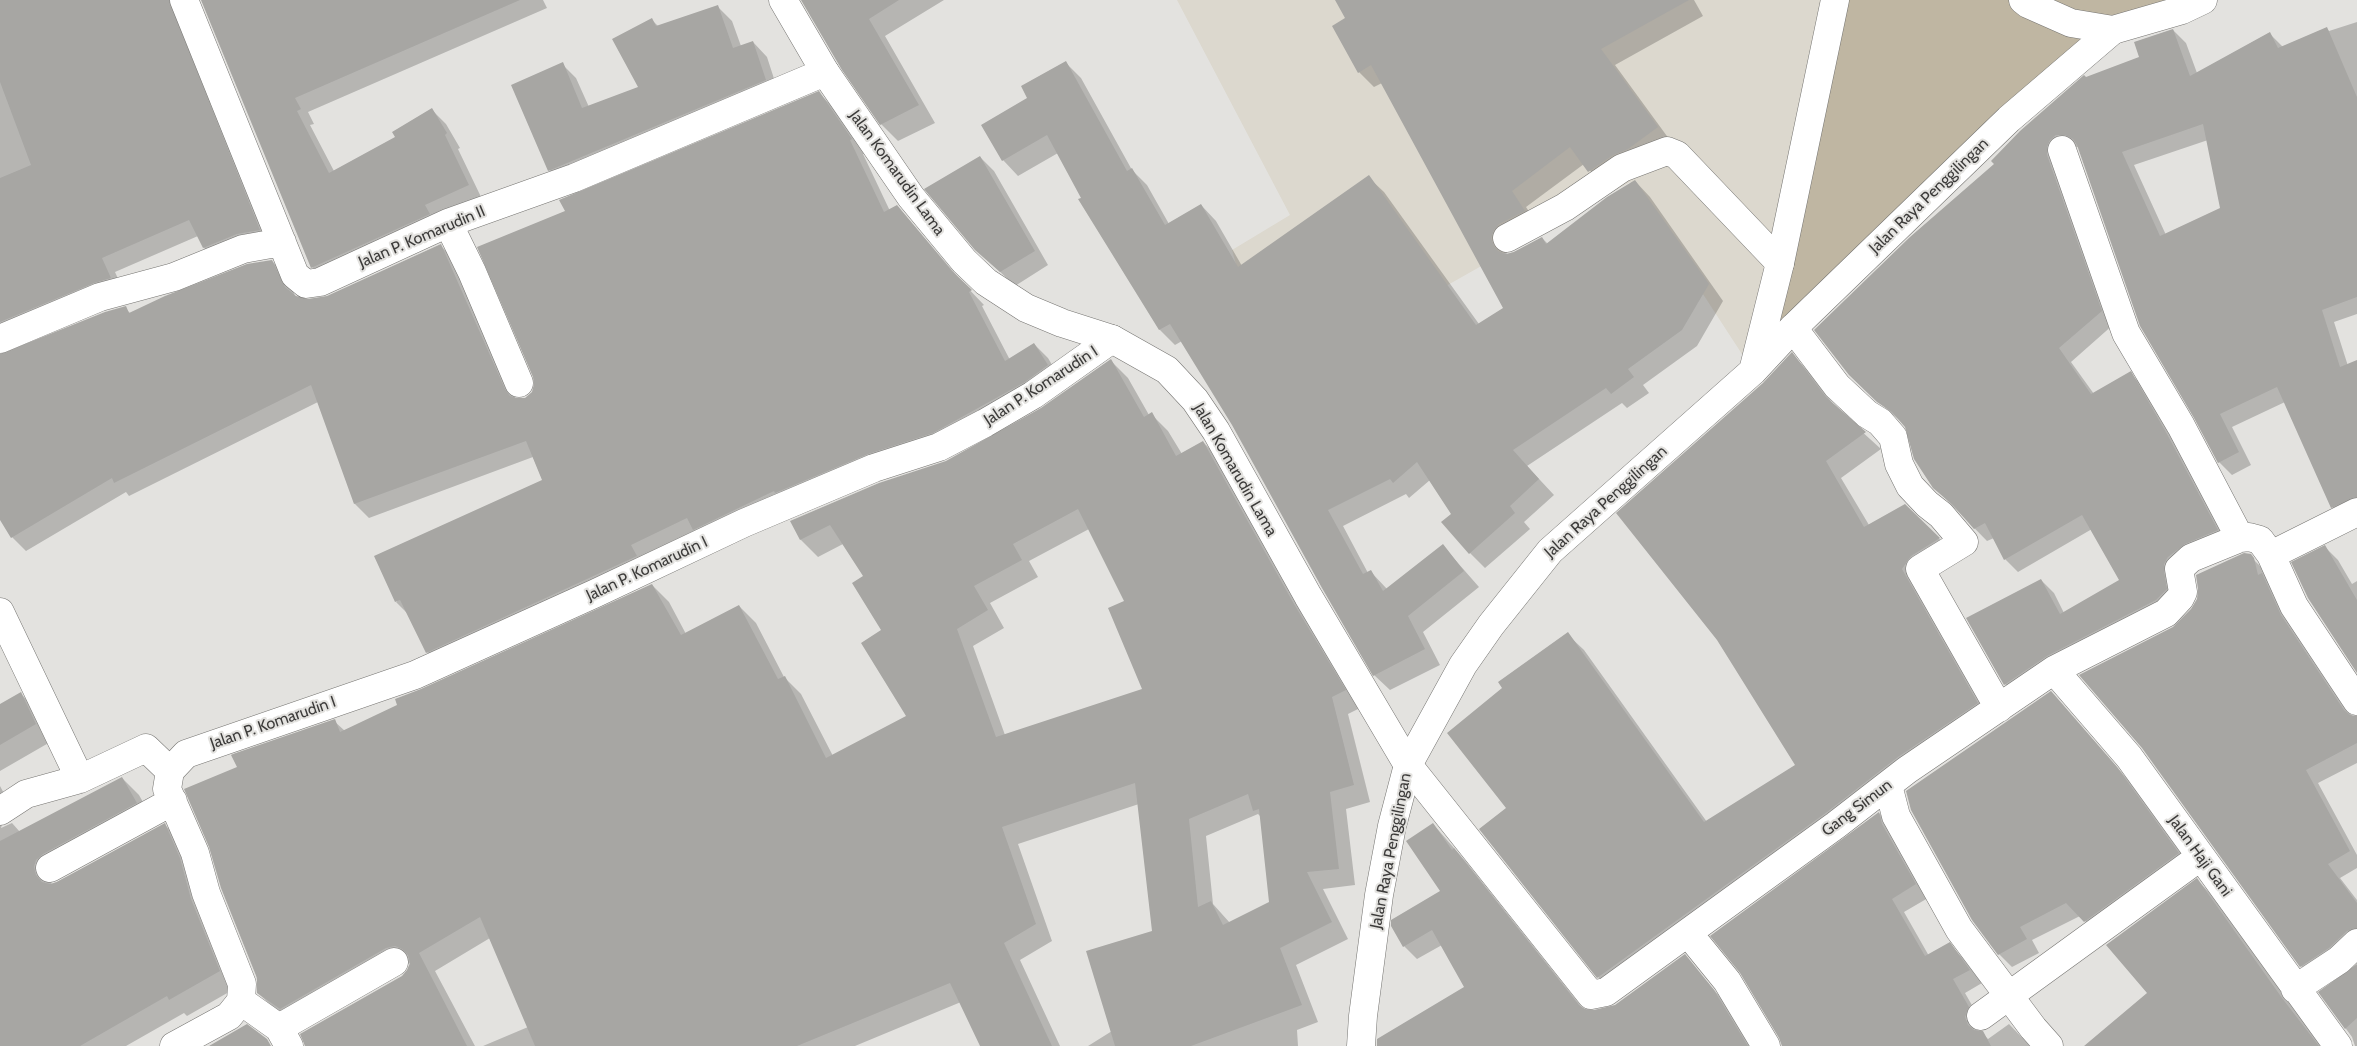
<!DOCTYPE html>
<style>
body{margin:0}
canvas{display:block;background:#e3e2df}
</style>
<canvas width="2357" height="1046"></canvas>
<script>
const context = document.querySelector('canvas').getContext('2d');
context.lineJoin = 'round';
function fill(path, color) { context.fillStyle = color; context.fill(path, 'evenodd'); }
const toPath = rows => new Path2D(rows.map(r => 'M' + r).join(''));
function trace(path, color, width, dash) { context.strokeStyle = color; context.lineWidth = width; context.lineCap = dash ? 'butt' : 'round'; context.setLineDash(dash || []); context.stroke(path); }
function drawText(font, color, halo, rows, align = 'center') {
  context.font = font + ' Cabin,sans-serif'; context.lineWidth = 4; context.setLineDash([]); context.textBaseline = 'middle'; context.strokeStyle = halo; context.fillStyle = color; for (const [text, x, y, turn = 0] of rows) {
    context.save(); context.translate(x, y); context.rotate((+turn || 0) * Math.PI / 180); context.textAlign = isNaN(turn) ? turn : align; if (halo) context.strokeText(text, 0, 0); context.fillText(text, 0, 0); context.restore();
  }
}
fill(toPath([
 [1177,0,1835,0,1753,371,1630,182,1269,386,1232,250,1290,215]
]), '#dcd8ce');
fill(toPath([
 [1835,0,2202,0,2113,30,1753,371]
]), '#bfb6a2');
fill(toPath([
 [0,0,192,0,273,244,218,262,204,248,198,236,115,272,124,292,0,347],
 [202,0,543,0,547,8,308,112,314,124,310,125,334,171,397,137,432,110,446,124,460,148,458,149,482,199,326,281,312,267],
 [803,0,944,0,885,36,935,123,898,141,881,124],
 [1337,0,1694,0,1703,16,1615,65,1672,143,1605,187,1584,164,1526,207,1539,227,1509,245,1506,256,1542,238,1548,244,1635,181,1650,197,1723,301,1697,346,1643,385,1649,393,1627,408,1622,403,1527,466,1554,495,1524,522,1530,529,1485,568,1470,553,1453,514,1430,480,1409,498,1406,494,1343,526,1368,573,1371,572,1387,589,1443,546,1479,587,1423,632,1440,665,1390,690,1374,675,1233,424,1182,341,1175,345,1160,330,1080,199,1082,198,1058,153,1018,176,1003,160,1029,98,1066,63,1081,78,1132,170,1147,185,1169,224,1201,205,1216,221,1242,266,1368,177,1384,192,1479,324,1504,308,1382,83,1374,87,1359,72,1347,19],
 [718,7,732,21,741,46,753,42,767,57,779,94,563,184,549,170,562,64,576,78,589,107,640,87,652,20,659,27],
 [2357,22,2357,314,2334,322,2348,366,2357,361,2357,513,2345,519,2332,507,2285,402,2232,427,2251,465,2232,475,2219,462,2079,147,2070,147,2114,324,2071,362,2094,394,2130,373,2143,386,2230,543,2198,556,2179,602,2018,697,2005,684,1968,618,2041,580,2054,593,2064,613,2121,580,2092,529,2018,572,2005,559,1994,538,1987,541,1934,487,1906,426,1863,388,1996,164,2086,78,2141,58,2173,30,2186,43,2197,73,2269,33,2283,47,2326,28,2329,31],
 [2208,140,2221,209,2166,235,2134,165],
 [819,93,833,107,865,153,863,154,890,211,897,206,964,284,984,305,982,306,1010,360,1034,344,1048,358,1061,380,441,666,427,652,409,615,396,602,543,481,533,457,369,518,355,504,318,402,129,496,126,492,26,551,12,537,0,518,0,355,125,308,131,314,272,261,286,275,296,298,308,301,327,297,440,245,454,259,516,400,525,399,533,393,567,212],
 [980,157,994,171,1048,265,1015,286,976,249],
 [1792,354,1808,371,1837,409,1881,449,1841,478,1869,525,1905,505,1956,555,1928,573,1994,720,1615,994,1598,977,1508,809,1567,634,1584,650,1707,822,1796,765,1764,384],
 [1111,361,1128,378,1149,415,1151,414,1168,431,1182,454,1203,442,1220,459,1362,707,1348,714,1370,802,1346,809,1355,885,1323,889,1348,939,1296,965,1318,1022,1297,1030,1298,1046,1088,1046,1112,1031,1153,932,1139,804,1018,844,1052,941,1020,960,1060,1046,981,1046,961,1002,855,1046,483,1046,528,1027,490,938,435,971,475,1046,306,1046,403,977,408,971,411,963,404,965,298,1026,276,1010,258,993,239,767,334,721,345,731,399,705,422,690,652,585,669,602,686,634,739,606,756,623,784,677,801,694,833,756,908,717,883,630,864,576,843,544,818,557,801,540,792,521,947,462,1042,410],
 [1089,529,1126,602,1144,690,1005,735,973,646,1004,628,990,603,1038,577,1029,561],
 [1258,814,1262,818,1271,903,1230,923,1213,904,1206,836],
 [2325,547,2338,560,2352,584,2357,581,2357,672],
 [2248,554,2266,572,2294,629,2357,723,2357,763,2318,783,2357,855,2357,868,2340,878,2357,900,2357,948,2314,979,2301,966,2174,628,2192,609,2198,599,2200,589,2197,575],
 [2051,692,2130,782,2191,867,2098,934,2080,916,2032,940,2039,953,2012,967,1999,954],
 [21,694,38,711,52,741,0,771,0,705],
 [122,778,139,795,153,820,53,877,51,885,165,825,182,842,236,988,187,1016,184,1013,126,1046,0,1046,0,786,14,812,3,821,1,828,12,823,20,832],
 [1879,813,1892,826,1928,898,1904,912,1929,956,1949,944,1962,957,1982,983,1965,993,1981,1021,1978,1032,1982,1033,1988,1039,2009,1024,2030,1046,1783,1046],
 [1433,824,1467,863,1585,1011,1594,1012,1615,1006,1685,956,1727,1005,1752,1046,1409,1046,1465,987,1442,945,1417,959,1404,946,1392,926,1442,892],
 [2197,880,2210,893,2321,1046,2086,1046,2148,993],
 [2357,966,2357,1046,2355,1046,2352,1037,2320,993]
]), '#0003');
fill(toPath([
 [0,0,169,0,260,230,237,234,203,248,189,220,102,258,111,278,94,283,0,322,0,178,31,165,0,82],
 [201,0,520,0,295,98,301,109,297,111,329,173,395,137,392,132,432,108,447,133,445,135,469,185,425,205,430,214,311,268],
 [801,0,899,0,869,19,919,105,880,125,842,70],
 [1335,0,1689,0,1601,49,1658,127,1628,149,1613,155,1588,172,1570,147,1512,191,1525,211,1499,224,1494,230,1491,238,1494,246,1498,251,1506,254,1514,252,1542,237,1546,244,1607,197,1635,180,1709,284,1682,330,1628,369,1634,377,1611,394,1606,388,1513,450,1539,479,1510,506,1515,513,1469,554,1441,522,1451,514,1417,462,1393,483,1390,479,1328,510,1363,574,1371,570,1383,591,1443,544,1464,571,1408,616,1425,649,1373,676,1322,588,1232,425,1170,324,1159,330,1078,199,1081,198,1047,135,1002,161,981,125,1027,98,1021,86,1066,61,1127,171,1132,168,1165,225,1201,204,1238,267,1369,175,1476,325,1503,308,1371,65,1358,73,1332,26,1345,18],
 [718,5,733,48,753,41,766,80,548,171,511,85,563,62,582,108,638,87,612,39,652,18,656,26],
 [2327,27,2357,97,2357,297,2322,310,2340,367,2357,360,2357,497,2331,508,2277,387,2220,414,2239,452,2218,463,2194,418,2140,326,2077,145,2073,139,2065,135,2056,135,2050,140,2047,147,2047,155,2102,311,2059,348,2091,394,2131,371,2167,434,2218,530,2185,544,2168,557,2164,564,2164,571,2167,589,2156,600,2047,656,2004,685,1966,618,2041,579,2060,614,2119,580,2082,515,2004,560,1985,523,1974,529,1953,505,1933,488,1914,459,1905,427,1892,412,1877,402,1849,375,1814,330,1910,237,1994,164,1991,161,2020,131,2084,75,2086,77,2139,57,2134,42,2173,29,2190,76,2270,32,2278,48],
 [2203,124,2220,208,2160,236,2122,152],
 [819,91,852,139,850,140,884,212,897,205,952,271,972,290,969,292,1005,361,1034,343,1048,365,1025,382,933,433,868,454,775,493,774,491,693,530,687,518,631,545,637,556,426,653,400,600,395,602,374,556,542,480,526,441,354,504,311,385,114,483,112,478,11,538,0,520,0,354,105,312,126,306,129,313,165,296,247,264,272,260,285,287,296,296,308,299,327,296,441,244,505,389,510,396,517,398,525,398,532,392,534,384,533,377,477,247,565,211,559,200],
 [980,156,1035,251,1000,272,975,250,924,189],
 [1792,352,1826,397,1866,432,1826,461,1864,527,1905,504,1940,538,1911,556,1902,569,1978,703,1898,757,1827,812,1597,978,1479,829,1506,808,1447,733,1502,688,1498,682,1568,632,1704,822,1795,765,1717,640,1616,513,1763,383],
 [1111,359,1144,417,1152,412,1176,456,1203,441,1294,604,1346,690,1332,697,1354,785,1330,792,1339,869,1307,872,1332,922,1280,948,1302,1005,1191,1046,1115,1046,1086,951,1152,931,1135,783,1002,827,1036,924,1004,943,1052,1046,980,1046,950,983,797,1046,535,1046,480,917,419,953,467,1046,305,1046,300,1034,402,976,407,970,410,963,408,955,402,949,395,946,386,948,280,1009,257,993,257,978,221,888,209,847,184,789,237,767,231,755,233,754,335,719,340,732,397,705,395,699,421,689,652,584,681,635,739,605,778,679,785,676,826,758,906,716,861,643,881,630,852,583,863,576,830,525,800,540,790,521,879,483,946,461,1041,408],
 [1078,509,1124,601,1108,608,1142,689,996,737,957,629,988,610,974,586,1022,560,1013,544],
 [1248,794,1253,811,1259,809,1269,902,1223,925,1211,901,1198,907,1189,819],
 [2325,545,2357,600,2357,673,2308,598,2291,562],
 [2244,553,2251,554,2254,558,2258,575,2262,573,2281,615,2344,710,2350,715,2357,716,2357,743,2306,770,2350,851,2328,864,2357,903,2357,928,2347,931,2329,948,2300,967,2142,748,2079,675,2173,627,2191,609,2197,599,2198,589,2196,575],
 [2051,691,2117,767,2179,853,2084,922,2066,903,2020,927,2027,939,1998,955,1972,920,1911,810,1906,791],
 [21,692,36,724,0,745,0,704],
 [122,777,137,803,43,854,36,860,34,867,36,875,42,882,50,884,57,882,165,823,180,858,191,899,220,971,169,1000,167,996,80,1046,0,1046,0,841],
 [1879,812,1882,824,1916,884,1892,899,1925,956,1950,942,1970,970,1953,979,1969,1007,1965,1017,1968,1025,1974,1030,1983,1031,1991,1046,1782,1046,1779,1038,1740,973,1710,936],
 [1433,823,1452,850,1454,848,1579,1005,1585,1009,1594,1010,1615,1005,1685,954,1714,990,1748,1046,1377,1046,1377,1039,1464,987,1432,930,1403,947,1391,926,1391,920,1440,891,1406,841],
 [2197,878,2282,998,2319,1046,2084,1046,2147,993,2106,945],
 [2357,964,2357,1018,2345,1029,2318,992],
 [247,1024,267,1039,271,1046,209,1046]
]), '#a7a6a3');
const minor = toPath([
 [184,0,295,275,306,284,320,282,448,223,574,178,825,72],
 [2062,150,2126,333,2181,426,2240,538],
 [448,223,472,272,519,383],
 [1507,238,1565,207,1622,168,1667,151,1677,155,1780,263],
 [1793,328,1837,386,1867,414,1880,422,1893,437,1899,464,1910,486,1927,504,1941,515,1964,542,1920,569,1999,708],
 [0,339,100,297,174,277,243,249,282,242],
 [2271,555,2294,606,2357,701],
 [0,612,80,779],
 [2054,670,2129,757,2338,1046],
 [1408,765,1591,995,1606,992,1836,825,1907,770,2054,670,2166,613,2180,598,2183,592,2179,569,2191,558,2240,538,2249,537,2260,540,2271,555,2357,512],
 [170,771,186,754,415,675,596,593,744,523,874,468,939,447,985,423,1033,395,1112,339],
 [170,771,167,789,195,853,206,893,242,984,241,1001,229,1016,174,1046],
 [1888,785,1896,816,1959,929,2033,1028,2049,1046],
 [0,811,26,794,80,779,146,748,170,771],
 [50,868,173,801],
 [1688,933,1727,981,1766,1046],
 [2295,989,2339,960,2357,943],
 [241,1001,279,1028,289,1046],
 [1981,1016,2200,857],
 [279,1028,394,962]
]);
const tertiary = toPath([
 [783,0,825,72,911,197,964,261,986,282,1026,308,1062,323,1112,339,1167,370,1195,400,1216,431,1308,596,1408,765]
]);
const secondary = toPath([
 [1754,367,1780,263,1835,0],
 [1361,1046,1363,1016,1379,895,1392,826,1408,765,1463,665,1491,625,1550,551,1753,371,1793,328,2009,119,2113,30]
]);
const primary = toPath([
 [2023,0,2028,4,2071,23,2113,30,2182,10,2203,0]
]);
trace(minor, '#767572', 29);
trace(tertiary, '#767572', 29);
trace(secondary, '#767572', 29);
trace(primary, '#767572', 29);
trace(minor, '#fff', 28);
trace(tertiary, '#fff', 28);
trace(secondary, '#fff', 28);
trace(primary, '#fff', 28);
drawText('16px', '#3c3b3a', '#e3e2df', [
 ["Jalan Komarudin Lama",897,173,54],
 ["Jalan Raya Penggilingan",1929,196,-44],
 ["Jalan P. Komarudin II",422,237,-23],
 ["Jalan P. Komarudin I",1041,386,-33],
 ["Jalan Komarudin Lama",1235,470,60],
 ["Jalan Raya Penggilingan",1606,502,-42],
 ["Jalan P. Komarudin I",647,569,-25],
 ["Jalan P. Komarudin I",273,723,-19],
 ["Gang Simun",1857,808,-37],
 ["Jalan Raya Penggilingan",1391,851,-79],
 ["Jalan Haji Gani",2200,856,54]
]);
</script>
